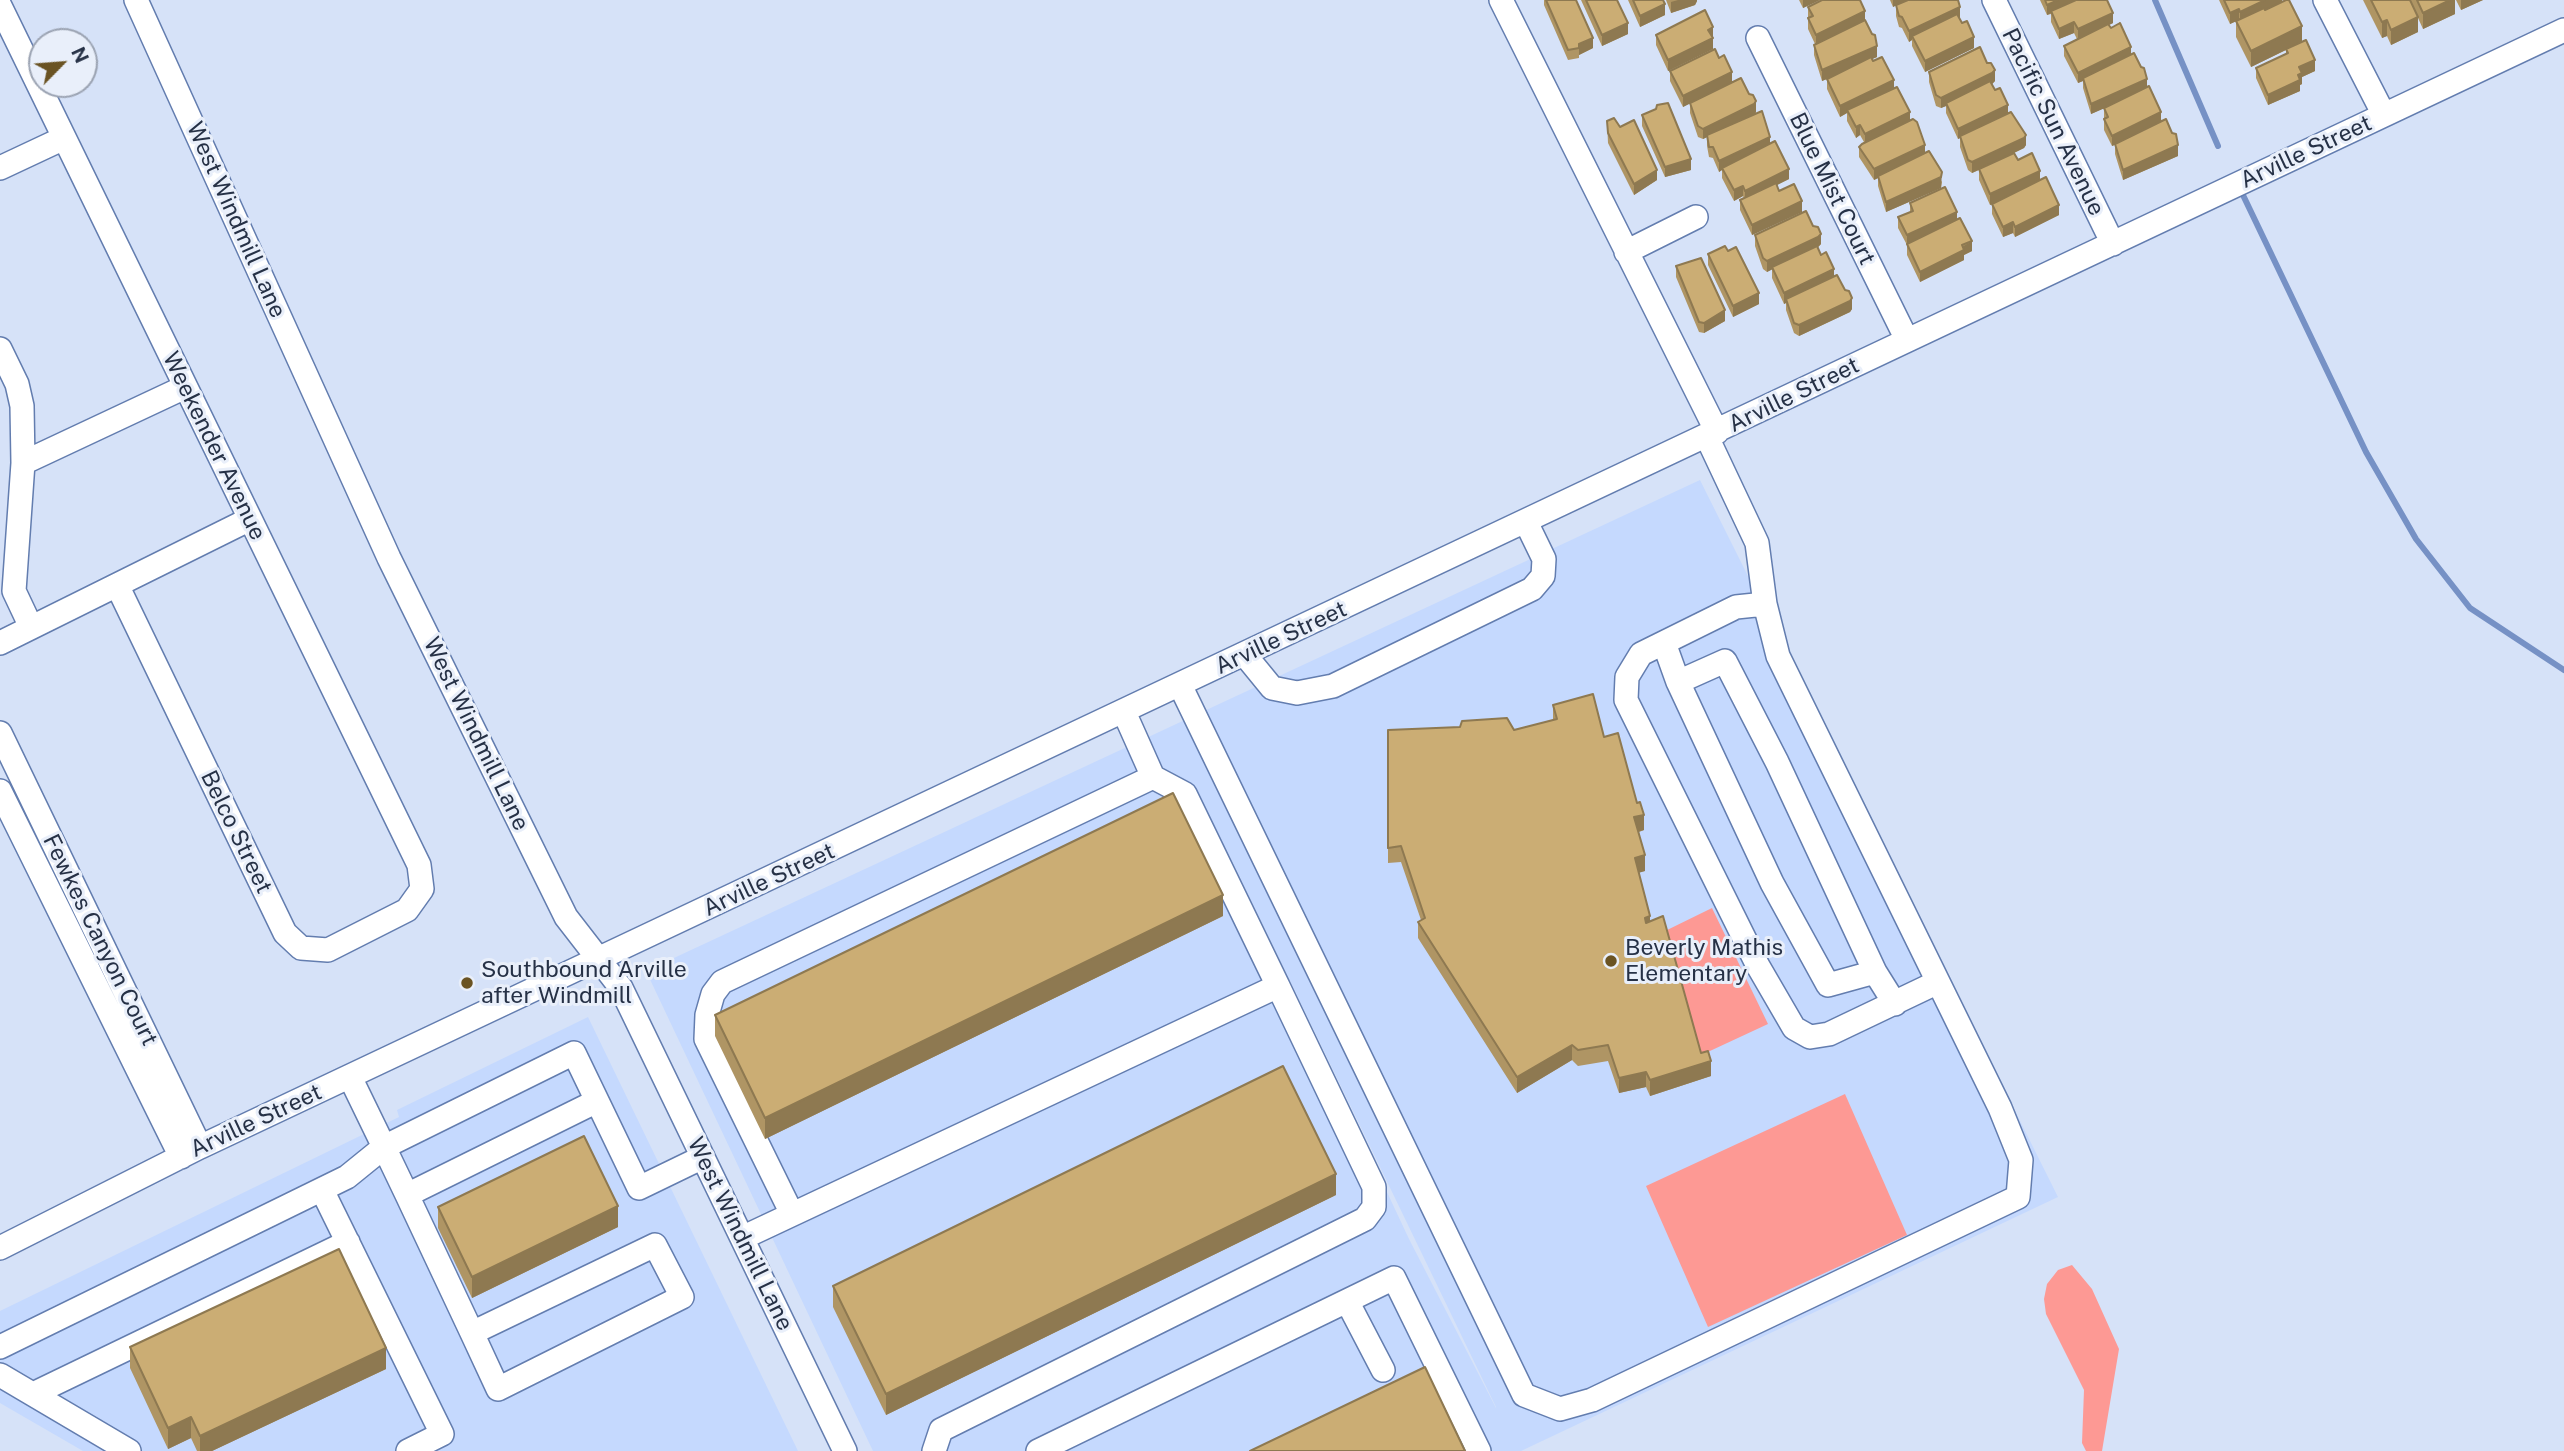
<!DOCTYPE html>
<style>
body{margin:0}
#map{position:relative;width:2564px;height:1451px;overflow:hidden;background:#d6e2f8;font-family:"Public Sans",sans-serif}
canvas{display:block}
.north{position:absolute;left:28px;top:28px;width:70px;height:70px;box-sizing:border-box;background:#e9effa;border:2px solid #9ba3b2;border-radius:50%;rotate:65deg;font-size:19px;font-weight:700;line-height:28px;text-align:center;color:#263146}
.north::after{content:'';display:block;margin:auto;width:24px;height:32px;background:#6a5323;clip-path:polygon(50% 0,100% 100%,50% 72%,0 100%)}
</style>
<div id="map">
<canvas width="2564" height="1451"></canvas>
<div class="north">N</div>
</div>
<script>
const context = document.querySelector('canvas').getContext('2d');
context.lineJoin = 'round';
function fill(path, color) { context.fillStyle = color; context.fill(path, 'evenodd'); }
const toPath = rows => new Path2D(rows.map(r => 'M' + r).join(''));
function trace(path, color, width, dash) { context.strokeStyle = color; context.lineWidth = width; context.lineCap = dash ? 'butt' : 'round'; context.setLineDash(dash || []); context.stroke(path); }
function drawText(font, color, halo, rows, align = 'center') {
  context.font = font + ' "Public Sans",sans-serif'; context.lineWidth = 6; context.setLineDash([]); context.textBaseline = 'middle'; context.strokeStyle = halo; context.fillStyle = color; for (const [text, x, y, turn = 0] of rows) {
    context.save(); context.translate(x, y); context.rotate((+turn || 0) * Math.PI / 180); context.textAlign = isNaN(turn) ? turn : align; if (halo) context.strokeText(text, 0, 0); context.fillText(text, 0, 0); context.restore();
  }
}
fill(toPath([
 [1700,480,2058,1197,1521,1451,873,1451,646,971],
 [1219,834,1496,1407,1496,1408,1409,1239],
 [588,1017,798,1451,83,1451,0,1403,0,1311,399,1117,397,1110]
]), '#c5d9fe');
fill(toPath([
 [1712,908,1768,1024,1697,1057,1663,932],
 [1845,1094,1907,1235,1708,1327,1646,1186],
 [2072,1265,2092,1289,2119,1349,2102,1451,2086,1451,2082,1443,2084,1390,2046,1314,2044,1299,2047,1284,2058,1270]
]), '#fd9994');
trace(toPath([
 [2155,0,2218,146],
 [2242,193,2366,452,2416,539,2470,608,2564,670]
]), '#7691c5', 6);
const minor = toPath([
 [136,0,389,558,566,917,621,988,845,1451],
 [1501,0,1717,432],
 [1994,0,2113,244],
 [2325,0,2384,115],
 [0,6,419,865,422,889,407,910,328,950,301,948,285,933,117,585],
 [1758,38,1907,340],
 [0,168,64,138],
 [1626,252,1696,217],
 [0,349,17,384,22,406,23,463,14,591,31,627],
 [23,463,185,387],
 [1765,604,1736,607,1641,654,1627,677,1626,700,1758,966,1794,1028,1810,1037,1829,1034,1938,982],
 [0,643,250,519],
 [1664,643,1678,682,1772,883,1828,985,1875,972],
 [1245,655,1272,688,1297,693,1333,686,1532,589,1543,576,1544,559,1526,522],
 [1678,682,1725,661,1777,762,1875,972,1895,1004],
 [1180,685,1524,1395,1560,1409,1592,1400,2018,1197,2021,1160,2000,1108,1778,656,1765,604,1757,543,1707,437],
 [0,733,200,1147],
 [0,791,181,1157],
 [350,1077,384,1147,574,1053,639,1188,703,1157],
 [322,1190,442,1434,408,1451],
 [407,1195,597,1101],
 [792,1214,706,1039,707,1015,713,994,722,982,1153,777],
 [742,1238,1278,986,1185,794,1153,777,1124,712],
 [0,1248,200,1147,2564,30],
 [1347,1301,1383,1370],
 [0,1347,347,1177,384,1147,407,1195,472,1333,498,1389,682,1297,655,1245,472,1333],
 [0,1375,129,1451],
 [33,1394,348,1242],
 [934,1451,941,1430,1365,1219,1374,1207,1374,1187,1278,986],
 [1038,1451,1394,1278,1479,1451]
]);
trace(minor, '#637daf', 26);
trace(minor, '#fff', 23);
fill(toPath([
 [1544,0,1576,0,1593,48,1579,55,1579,58,1568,60,1544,5],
 [1581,0,1617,0,1628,34,1602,46],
 [1628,0,1663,0,1665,15,1640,27],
 [1666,0,1697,0,1697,1,1695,5,1671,13],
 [1799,0,1820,0,1803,8],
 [1890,0,1908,0,1960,17,1959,18,1974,48,1925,72,1912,46,1912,40,1909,42,1902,28,1899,27,1896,16,1896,5,1893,7],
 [2040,0,2107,0,2113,23,2109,25,2131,54,2178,156,2123,180,2115,154,2115,145,2112,146,2104,130,2104,108,2091,114,2083,88,2083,81,2078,83,2064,56,2064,46,2077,39,2074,33,2059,39,2051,22,2051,14,2047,15],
 [2219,0,2282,0,2315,71,2302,77,2302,84,2300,85,2300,91,2268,105,2256,78,2256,68,2286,54,2286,50,2251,67,2236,37,2236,21,2230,24],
 [2363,0,2455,0,2455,14,2423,29,2418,18,2418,32,2391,45,2387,36,2382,38],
 [2456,0,2483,0,2461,10],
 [1808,7,1865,21,1877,57,1872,59,1894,88,1925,153,1942,182,1941,188,1886,212,1878,186,1878,178,1874,180,1859,157,1859,147,1864,142,1860,135,1856,138,1847,121,1847,113,1840,117,1827,89,1827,79,1822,81,1814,55,1814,45,1815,44,1808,29],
 [1656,35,1713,38,1713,49,1668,71,1656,45],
 [1670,71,1732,83,1756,112,1755,114,1789,179,1777,185,1779,191,1802,212,1752,235,1740,210,1740,200,1744,198,1743,196,1734,201,1722,178,1722,170,1719,172,1713,158,1709,157,1707,146,1707,137,1703,139,1698,137,1690,113,1690,103,1683,107,1670,81],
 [1929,72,1995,81,1992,84,2026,145,2024,148,2014,153,2018,160,2040,180,2059,215,2015,237,2013,233,2003,237,1992,214,1992,204,1990,205,1979,180,1979,170,1972,173,1968,170,1960,147,1960,138,1958,139,1946,113,1946,106,1941,108,1936,106,1929,82],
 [1642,115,1691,170,1665,177,1642,126],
 [1607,121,1657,180,1634,195,1608,143],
 [1910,203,1957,220,1972,251,1964,255,1964,260,1920,282,1907,255,1907,245,1898,228,1898,217,1910,212],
 [1755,235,1821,244,1818,247,1821,255,1852,309,1850,312,1799,336,1794,333,1786,310,1786,303,1784,304,1772,278,1772,269,1767,272,1763,269,1755,246],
 [1708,254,1759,304,1733,317,1708,265],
 [1676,266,1725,321,1704,333,1699,332,1676,277],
 [1553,705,1604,737,1644,830,1639,832,1645,871,1639,872,1650,921,1701,1053,1711,1076,1650,1096,1646,1087,1619,1093,1608,1061,1578,1066,1572,1060,1517,1093,1418,938,1418,922,1421,920,1401,862,1388,863,1388,730,1514,730,1553,720],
 [1223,916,765,1139,715,1036,715,1015],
 [1336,1195,886,1415,833,1307,833,1286],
 [438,1207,618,1227,472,1298,438,1228],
 [130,1347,386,1369,212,1451,197,1451,191,1438,168,1449,130,1368]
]), '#af9564');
fill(toPath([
 [1678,0,1697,0,1697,1,1695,5,1671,13,1671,2],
 [1803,0,1820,0,1803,8],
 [1893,0,1908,0,1893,7],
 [2058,0,2080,0,2047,15,2047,5],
 [2265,0,2282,0,2282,2,2240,22,2240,12],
 [2450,0,2455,0,2455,14,2423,29,2423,13],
 [2461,0,2483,0,2461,10],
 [1665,4,1665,15,1640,27,1640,16],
 [1960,7,1960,17,1914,39,1912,36,1912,40,1909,42,1909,31],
 [2239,9,2239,20,2230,24,2230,13],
 [1865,11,1865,21,1816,45,1816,35],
 [2113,13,2113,23,2078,40,2078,29],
 [2418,17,2418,32,2391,45,2391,30],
 [2387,20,2387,36,2382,38,2382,22],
 [2074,22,2074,33,2059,39,2059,29],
 [1628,23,1628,34,1602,46,1602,35],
 [2302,26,2302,42,2251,67,2251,51],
 [1713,27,1713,38,1708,40,1708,30],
 [1974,37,1974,48,1925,72,1925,61],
 [1593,38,1593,48,1579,55,1579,58,1579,44],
 [1713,38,1713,49,1668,71,1668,60],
 [1877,46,1877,57,1822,81,1822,70],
 [2131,47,2131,57,2083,78,2083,81,2078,83,2078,73],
 [2315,60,2315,71,2302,77,2302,84,2300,85,2300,91,2268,105,2268,95,2298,75,2299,67],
 [1995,70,1995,81,1992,84,1947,105,1946,103,1946,106,1941,108,1941,98],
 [1732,72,1732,83,1683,107,1683,96],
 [2147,79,2147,90,2091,114,2091,104],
 [1894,80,1894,90,1847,110,1847,113,1840,117,1840,106],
 [1756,101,1756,112,1754,115,1703,139,1703,129],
 [2008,105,2008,115,1958,139,1958,129],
 [1910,112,1910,122,1865,144,1865,134],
 [2161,112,2161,122,2112,146,2112,136],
 [1860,125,1860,135,1856,138,1856,127],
 [2026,135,2026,145,2024,148,1972,173,1972,162],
 [1770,137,1770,147,1722,168,1722,170,1719,172,1719,161],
 [1925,145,1925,156,1878,176,1878,178,1874,180,1874,169],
 [2178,145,2178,156,2123,180,2123,170],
 [1691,159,1691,170,1665,177,1665,167],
 [1789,169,1789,179,1745,201,1745,191],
 [1657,170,1657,180,1634,195,1634,184],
 [2040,171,2040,181,1990,205,1990,194],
 [1942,172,1941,188,1886,212,1886,202],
 [1743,186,1743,196,1734,201,1734,190],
 [1802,201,1802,212,1752,235,1752,225],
 [2059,205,2059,215,2015,237,2015,227],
 [1957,212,1957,222,1907,245,1907,235],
 [2013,222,2013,233,2003,237,2003,227],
 [1821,234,1821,244,1818,247,1767,272,1767,261],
 [1972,241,1972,251,1964,255,1964,260,1920,282,1920,272],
 [1834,269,1834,280,1786,299,1786,303,1784,304,1784,293],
 [1759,293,1759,304,1733,317,1733,306],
 [1852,298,1852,309,1850,312,1799,336,1799,325],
 [1725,310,1725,321,1704,333,1704,323],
 [1644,815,1644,830,1634,833,1634,817],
 [1645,855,1645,871,1635,874,1635,858],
 [1223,895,1223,916,765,1139,765,1118],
 [1650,916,1650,932,1645,934,1645,918],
 [1572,1045,1572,1060,1517,1093,1517,1077],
 [1711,1061,1711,1076,1650,1096,1650,1080],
 [1646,1072,1646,1087,1619,1093,1619,1078],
 [1336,1174,1336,1195,886,1415,886,1394],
 [618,1206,618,1227,472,1298,472,1277],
 [386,1348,386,1369,212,1451,200,1451,200,1436],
 [191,1417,191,1438,168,1449,168,1428]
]), '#8e7951');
const building = toPath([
 [1546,0,1576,0,1593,38,1579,44,1579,48,1568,50,1546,0],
 [1586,0,1617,0,1628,23,1602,35,1586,0],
 [1633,0,1663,0,1665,4,1640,16,1633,0],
 [1822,0,1860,0,1865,11,1816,35,1808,18,1813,16,1808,7,1822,0],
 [1908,0,1958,0,1960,7,1909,31,1902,17,1899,16,1896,5,1908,0],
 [2045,0,2058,0,2047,5,2045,0],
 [2076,0,2107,0,2113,13,2078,29,2074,22,2059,29,2051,11,2076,0],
 [2224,0,2265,0,2240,12,2239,9,2230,13,2224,0],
 [2286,0,2289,0,2302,26,2251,51,2236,21,2264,8,2265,10,2286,0],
 [2371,0,2410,0,2418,17,2391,30,2387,20,2382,22,2371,0],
 [2417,0,2450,0,2423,13,2417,0],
 [1705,10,1713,27,1708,30,1713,38,1668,60,1656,35,1705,10],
 [1957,14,1962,23,1967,21,1974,37,1925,61,1912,36,1957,14],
 [1865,20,1872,34,1875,35,1877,46,1822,70,1814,45,1865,20],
 [2120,23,2131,47,2078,73,2064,46,2108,24,2111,28,2120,23],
 [2306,40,2315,60,2299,67,2302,73,2298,75,2300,80,2268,95,2256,68,2288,53,2286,49,2306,40],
 [1980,47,1987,63,1991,63,1995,70,1992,73,1941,98,1936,95,1929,72,1980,47],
 [1715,49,1719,58,1724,55,1732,72,1683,96,1670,71,1715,49],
 [2134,53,2141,67,2144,68,2147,79,2091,104,2083,78,2134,53],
 [1871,57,1873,61,1882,57,1894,80,1840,106,1827,79,1871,57],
 [1741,78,1749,94,1753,95,1756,101,1754,104,1703,129,1698,126,1690,103,1741,78],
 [1990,81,1995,90,2000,88,2008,105,1958,129,1946,103,1990,81],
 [2149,86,2161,112,2112,136,2104,119,2108,117,2104,108,2149,86],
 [1897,87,1910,112,1865,134,1860,125,1856,127,1847,110,1897,87],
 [1668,103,1691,159,1665,167,1642,115,1656,109,1657,105,1668,103],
 [1762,111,1770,137,1719,161,1713,147,1709,147,1707,135,1762,111],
 [2011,112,2026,135,2024,138,1972,162,1968,160,1960,136,2011,112],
 [1614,118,1620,127,1634,120,1657,170,1634,184,1608,133,1607,121,1614,118],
 [1913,119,1917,122,1925,145,1874,169,1859,147,1862,144,1913,119],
 [2166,119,2172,133,2176,134,2178,145,2123,170,2115,144,2166,119],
 [1775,141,1789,169,1745,191,1743,186,1734,190,1722,168,1775,141],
 [1929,151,1942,172,1941,177,1886,202,1878,176,1929,151],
 [2014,153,2018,160,2032,153,2040,171,1990,194,1979,169,2014,153],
 [2046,177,2059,205,2015,227,2013,222,2003,227,1992,204,2046,177],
 [1776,183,1779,191,1794,184,1802,201,1752,225,1740,200,1776,183],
 [1945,187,1957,212,1907,235,1898,217,1913,211,1910,203,1945,187],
 [1806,211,1813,226,1818,227,1821,234,1818,237,1767,261,1763,258,1755,235,1806,211],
 [1960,218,1972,241,1962,245,1964,250,1920,272,1907,244,1960,218],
 [1725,246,1728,251,1736,247,1759,293,1733,306,1708,254,1725,246],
 [1817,246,1821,255,1826,252,1834,269,1784,293,1772,267,1817,246],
 [1701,258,1725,310,1704,323,1699,322,1676,266,1701,258],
 [1837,275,1845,290,1849,291,1852,298,1850,301,1799,325,1794,323,1786,299,1837,275],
 [1593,694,1604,737,1618,733,1637,803,1640,802,1644,815,1634,817,1645,855,1635,858,1650,916,1645,918,1646,923,1663,916,1701,1053,1708,1051,1711,1061,1650,1080,1646,1072,1619,1078,1608,1045,1578,1050,1572,1045,1517,1077,1418,922,1425,918,1401,846,1388,848,1388,730,1460,727,1462,721,1507,718,1514,730,1557,719,1553,705,1593,694],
 [1173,793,1223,895,765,1118,715,1015,1173,793],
 [1283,1066,1336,1174,886,1394,833,1286,1283,1066],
 [584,1136,618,1206,472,1277,438,1207,584,1136],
 [339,1249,386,1348,200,1436,191,1417,168,1428,130,1347,339,1249],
 [1425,1367,1465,1451,1250,1451,1425,1367]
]);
fill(building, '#cbad74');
trace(building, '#8e7951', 2);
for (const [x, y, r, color] of [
 [1611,961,7,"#6a5323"],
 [467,983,7,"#6a5323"]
]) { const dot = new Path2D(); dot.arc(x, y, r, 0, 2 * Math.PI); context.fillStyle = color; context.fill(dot); trace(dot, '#e9effa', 2.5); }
drawText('23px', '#263146', '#e9effa', [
 ["Pacific Sun Avenue",2053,122,64],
 ["Arville Street",2306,152,-25],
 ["Blue Mist Court",1832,189,64],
 ["West Windmill Lane",236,220,66],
 ["Arville Street",1794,395,-26],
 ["Weekender Avenue",214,446,64],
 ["Arville Street",1281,638,-25],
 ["West Windmill Lane",476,734,64],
 ["Belco Street",236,832,64],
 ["Arville Street",769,880,-25],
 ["Fewkes Canyon Court",100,940,64],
 ["Arville Street",256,1121,-25],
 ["West Windmill Lane",740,1234,64]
]);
drawText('23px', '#263146', '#e9effa', [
 ["Beverly Mathis",1625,948],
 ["Elementary",1625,974],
 ["Southbound Arville",481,970],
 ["after Windmill",481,996]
], 'left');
</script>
